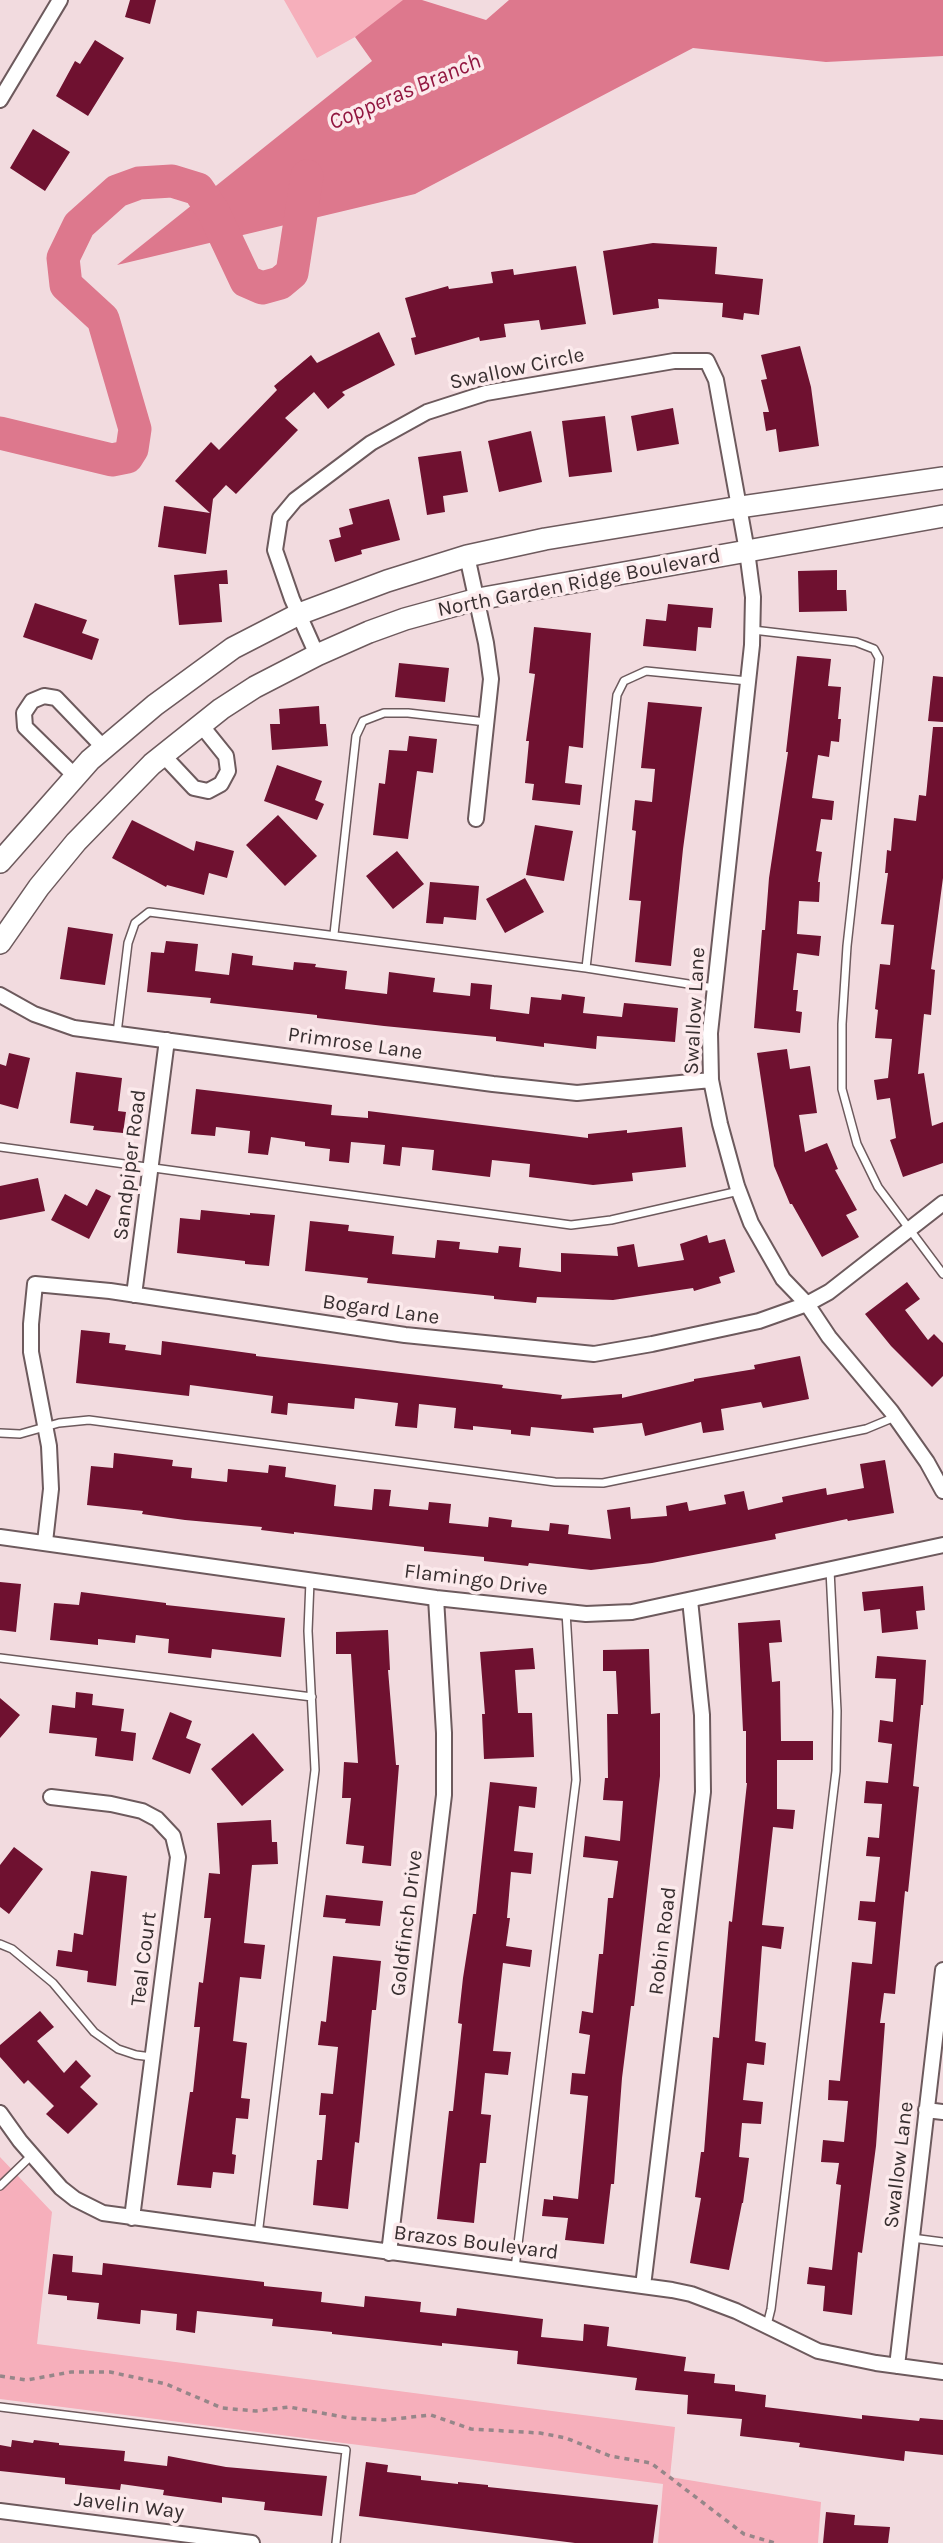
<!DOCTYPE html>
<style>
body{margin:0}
canvas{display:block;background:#f2dbdf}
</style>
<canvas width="943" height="2543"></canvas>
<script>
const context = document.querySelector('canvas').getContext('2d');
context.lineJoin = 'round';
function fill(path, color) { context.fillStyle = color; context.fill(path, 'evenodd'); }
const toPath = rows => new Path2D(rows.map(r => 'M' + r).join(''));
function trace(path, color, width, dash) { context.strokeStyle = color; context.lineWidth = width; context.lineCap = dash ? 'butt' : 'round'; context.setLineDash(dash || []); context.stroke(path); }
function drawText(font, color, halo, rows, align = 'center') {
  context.font = font + ' Karla,sans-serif'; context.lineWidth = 7; context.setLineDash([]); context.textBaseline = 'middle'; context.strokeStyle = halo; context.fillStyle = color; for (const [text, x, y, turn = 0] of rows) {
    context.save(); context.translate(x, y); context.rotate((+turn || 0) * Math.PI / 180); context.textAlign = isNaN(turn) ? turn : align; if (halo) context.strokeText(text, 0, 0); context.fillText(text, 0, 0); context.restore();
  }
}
fill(toPath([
 [284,0,422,0,317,58],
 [0,2157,52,2212,37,2344,675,2427,670,2477,821,2502,818,2543,658,2543,663,2484,0,2399]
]), '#f6afbb');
fill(toPath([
 [403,0,422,0,486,20,509,0,943,0,943,56,826,62,693,48,415,194,117,265,372,61,355,37]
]), '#dd788d');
trace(toPath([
 [0,433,112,460,127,457,132,449,135,429,103,319,66,285,63,258,79,225,117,191,139,183,172,181,198,189,213,211,246,281,262,288,280,283,292,273,307,176]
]), '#dd788d', 33);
fill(toPath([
 [130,0,156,0,150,24,125,17],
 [95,40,124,58,88,116,56,96,75,61,80,64],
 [33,129,70,152,45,191,10,168],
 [653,243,717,247,715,274,763,279,759,315,744,313,743,320,722,317,723,303,658,299,659,308,613,315,603,251],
 [576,266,586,324,541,330,539,320,504,324,506,337,480,341,479,337,415,355,411,338,416,337,405,298,448,286,449,289,493,283,491,272,513,269,514,275],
 [379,332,395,365,342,392,345,395,328,409,314,392,285,418,298,430,236,494,226,485,213,499,206,554,158,547,164,506,210,513,175,481,211,442,219,450,277,390,274,386,311,355,317,363],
 [800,346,811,387,819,446,779,452,776,429,766,431,763,412,769,412,761,380,767,379,761,355],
 [673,408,679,444,637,451,631,416],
 [605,416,612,472,569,477,562,421],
 [531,431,542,482,499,492,488,441],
 [461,451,468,492,443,496,445,512,427,515,418,457],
 [389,499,400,540,361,550,362,554,335,562,329,540,341,537,339,528,353,524,349,509],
 [227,570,228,584,219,584,222,622,179,625,174,575],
 [837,570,837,590,846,590,847,611,799,612,798,571],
 [35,603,87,620,82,633,99,639,92,660,23,637],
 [668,604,713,608,711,628,698,627,696,651,643,646,646,619,666,621],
 [534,627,591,633,583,748,569,746,565,783,582,785,580,805,532,800,534,784,525,783,529,741,526,741,535,674,529,673],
 [797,656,831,659,828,686,841,687,838,719,841,719,839,742,831,741,829,757,818,755,812,798,834,801,832,820,821,819,816,851,822,852,818,882,820,882,819,902,799,901,797,934,821,936,819,956,797,953,793,990,798,990,796,1011,802,1012,800,1033,754,1028,762,930,765,930,769,878,788,752,786,752],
 [399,663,449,668,445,702,395,697],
 [933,676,943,677,943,722,928,721],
 [648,702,702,707,683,849,671,966,635,962,641,901,629,900,636,831,632,830,635,800,652,802,655,769,641,768],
 [319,706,320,724,326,724,328,746,272,750,270,724,280,724,279,709],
 [933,727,943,727,943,878,931,969,935,970,931,1015,924,1014,918,1074,924,1073,932,1126,943,1122,943,1163,903,1177,890,1140,896,1138,890,1098,877,1100,874,1080,888,1078,892,1039,875,1038,878,1010,875,1009,880,964,890,965,894,925,881,924,888,873,885,873,887,850,891,851,894,818,916,821,919,795,926,796],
 [409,736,437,739,433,773,417,771,408,839,373,835,379,783,385,784,389,750,407,751],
 [277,765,322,781,315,800,324,804,317,820,264,801],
 [278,815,317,856,285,886,246,845],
 [132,820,194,851,196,841,234,851,227,878,209,873,204,895,167,885,166,887,112,858],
 [535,825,573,831,564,881,526,875],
 [397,851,424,884,393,909,366,876],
 [525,878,544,912,505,933,486,899],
 [430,882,479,886,476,920,444,917,443,924,426,923],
 [68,927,113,934,105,985,60,979],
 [166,941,198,944,195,971,229,975,232,953,253,956,252,965,293,970,294,962,316,964,315,967,347,971,345,989,387,994,389,972,435,978,433,992,470,996,471,983,492,985,490,1009,529,1014,531,997,561,1000,562,994,585,997,583,1013,622,1017,624,1003,678,1008,675,1042,597,1036,596,1049,544,1043,544,1047,496,1041,496,1037,384,1026,317,1018,317,1015,210,1003,211,998,147,992,151,952,164,953],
 [787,1049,790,1069,810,1066,817,1113,799,1115,805,1152,827,1143,838,1169,835,1170,857,1210,846,1215,859,1237,822,1257,792,1204,790,1204,774,1166,757,1053],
 [9,1053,30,1058,18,1109,0,1104,0,1064,6,1066],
 [76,1072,122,1078,118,1111,126,1112,123,1133,93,1130,94,1126,70,1123],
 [196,1089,332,1105,331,1115,368,1118,368,1111,588,1138,588,1134,627,1130,627,1133,682,1127,686,1167,632,1173,633,1181,593,1185,529,1177,530,1164,492,1160,490,1177,432,1170,434,1150,402,1147,400,1166,383,1164,385,1145,351,1142,349,1163,329,1161,330,1149,305,1146,305,1142,271,1137,268,1155,248,1153,250,1131,216,1127,215,1136,191,1134],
 [38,1178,45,1211,0,1220,0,1186],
 [96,1189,111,1196,89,1239,51,1220,65,1194,87,1206],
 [201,1210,250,1215,250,1213,275,1215,269,1266,245,1264,245,1261,177,1253,180,1218,200,1220],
 [310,1221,349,1225,348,1231,394,1236,392,1254,435,1258,437,1240,460,1242,459,1249,498,1253,499,1246,521,1248,519,1267,561,1272,561,1253,618,1256,617,1247,634,1244,638,1267,684,1260,680,1244,707,1235,709,1243,725,1239,735,1272,719,1277,721,1283,694,1291,693,1288,613,1300,537,1297,536,1303,494,1299,494,1296,367,1283,368,1278,305,1271],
 [907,1282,920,1299,905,1310,928,1340,934,1334,943,1343,943,1376,932,1387,891,1346,865,1314],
 [81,1330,110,1333,109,1343,126,1345,125,1350,161,1355,162,1341,256,1354,256,1356,503,1385,502,1388,562,1395,561,1399,622,1394,622,1398,694,1381,694,1379,755,1369,754,1365,800,1356,809,1399,763,1408,761,1402,721,1409,724,1430,703,1433,701,1422,645,1436,642,1423,593,1428,594,1433,531,1427,530,1436,511,1434,511,1430,473,1426,473,1430,454,1428,456,1408,419,1404,417,1428,395,1426,398,1403,355,1398,354,1409,288,1403,287,1415,271,1413,273,1396,190,1385,189,1396,76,1383],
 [114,1453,173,1460,172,1466,192,1468,191,1478,227,1482,228,1469,268,1473,269,1465,286,1467,285,1477,336,1485,334,1506,372,1510,374,1489,391,1490,389,1506,428,1510,429,1502,451,1504,449,1523,488,1527,489,1517,512,1520,511,1527,549,1531,550,1523,569,1525,568,1534,611,1539,607,1510,630,1507,631,1519,667,1516,666,1506,687,1502,689,1511,726,1504,724,1495,744,1491,748,1510,783,1502,782,1497,826,1488,827,1495,864,1488,860,1464,885,1460,894,1513,848,1521,847,1519,775,1534,776,1539,652,1563,591,1570,529,1563,528,1566,484,1561,484,1557,424,1551,424,1547,294,1532,294,1534,261,1530,262,1527,185,1520,142,1514,143,1511,87,1505,91,1466,113,1468],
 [0,1582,21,1584,16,1632,0,1630],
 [923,1586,925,1610,916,1611,918,1629,882,1633,880,1609,864,1611,862,1592],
 [81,1592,166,1603,166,1605,285,1618,281,1657,212,1649,211,1658,168,1653,169,1639,136,1635,135,1643,98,1639,98,1645,50,1640,54,1603,79,1605],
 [780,1620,782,1642,769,1643,772,1682,780,1681,781,1741,813,1741,813,1760,777,1760,777,1809,795,1810,793,1829,773,1827,762,1925,784,1927,781,1949,762,1946,755,2041,766,2043,764,2065,747,2063,743,2100,763,2102,761,2124,742,2123,739,2157,749,2158,743,2203,742,2203,729,2270,690,2263,701,2198,695,2197,701,2152,704,2152,713,2037,719,2038,729,1921,732,1922,747,1783,746,1783,746,1731,743,1731,738,1623],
 [388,1630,390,1670,388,1670,396,1765,399,1765,391,1866,362,1863,364,1846,346,1844,351,1798,342,1798,344,1762,358,1763,351,1654,336,1654,336,1632],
 [533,1648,535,1669,515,1670,518,1713,532,1713,534,1757,484,1759,482,1714,485,1714,480,1652],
 [649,1649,651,1714,660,1713,660,1776,634,2006,631,2006,622,2078,614,2184,611,2184,604,2244,565,2240,568,2218,542,2216,544,2199,553,2200,553,2196,578,2199,588,2096,570,2094,572,2073,585,2074,590,2035,579,2033,582,2011,593,2013,599,1954,603,1954,608,1898,613,1898,618,1861,583,1857,585,1836,620,1841,623,1801,603,1800,605,1778,608,1778,607,1714,618,1714,616,1671,603,1671,603,1650],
 [877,1656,926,1660,923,1705,921,1705,913,1786,919,1787,908,1892,905,1891,895,1994,884,1993,880,2023,885,2023,876,2146,862,2253,858,2252,852,2315,823,2311,825,2286,807,2284,809,2267,832,2270,841,2185,836,2184,839,2163,821,2162,823,2140,844,2142,848,2101,828,2100,829,2080,840,2081,852,1962,872,1964,876,1922,858,1920,860,1901,875,1902,880,1857,866,1856,868,1837,879,1838,882,1804,864,1803,866,1781,888,1783,892,1744,878,1742,880,1720,893,1722,896,1679,875,1678],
 [76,1692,93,1694,92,1705,124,1709,121,1731,136,1733,133,1761,95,1756,97,1738,49,1733,52,1705,75,1708],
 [0,1698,20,1715,0,1738],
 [170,1712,192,1721,186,1738,201,1744,190,1774,152,1759],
 [253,1733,284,1770,242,1806,211,1769],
 [490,1782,537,1787,535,1808,519,1806,514,1851,533,1853,531,1874,511,1872,507,1918,510,1918,506,1946,532,1950,530,1967,503,1963,493,2051,511,2052,508,2075,485,2073,481,2114,491,2115,486,2163,480,2163,474,2223,437,2219,449,2111,453,2111,462,2024,458,2023,463,1978,473,1914,476,1914],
 [271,1820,272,1842,277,1842,278,1864,252,1865,244,1943,265,1945,261,1979,240,1977,233,2041,247,2043,241,2098,250,2099,248,2119,236,2118,232,2154,236,2155,234,2174,213,2172,211,2188,177,2185,190,2092,193,2092,200,2027,194,2027,199,1982,203,1983,211,1918,204,1918,209,1873,220,1874,217,1823],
 [14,1847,43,1869,9,1914,0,1907,0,1865],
 [91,1871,127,1876,116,1986,87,1982,88,1971,56,1966,58,1950,72,1952,74,1933,83,1935],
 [326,1895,383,1901,380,1926,345,1923,346,1919,323,1917],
 [333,1956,381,1961,376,2010,372,2010,359,2143,355,2142,348,2209,313,2205,317,2160,322,2160,326,2115,319,2115,321,2093,333,2094,338,2047,318,2045,321,2021,326,2022],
 [40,2011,54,2027,37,2041,64,2073,76,2060,91,2076,80,2087,98,2104,68,2134,46,2114,54,2106,28,2080,24,2084,0,2057,0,2045],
 [53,2254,73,2256,72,2272,102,2275,103,2263,264,2282,264,2286,322,2292,321,2302,364,2307,365,2296,421,2302,420,2312,456,2316,457,2308,543,2319,541,2337,583,2341,584,2324,609,2327,607,2346,686,2357,684,2371,715,2374,714,2383,735,2385,735,2391,766,2395,765,2407,862,2419,862,2415,919,2421,920,2418,943,2420,943,2455,905,2451,904,2461,799,2447,800,2443,740,2436,742,2419,687,2414,688,2395,635,2390,637,2378,517,2364,518,2351,442,2343,442,2346,332,2334,332,2332,272,2326,273,2319,197,2311,195,2333,176,2330,177,2314,141,2310,140,2324,97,2319,99,2303,67,2300,67,2296,48,2294],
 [12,2440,33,2443,34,2440,59,2443,59,2445,125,2451,124,2461,167,2466,168,2456,226,2467,327,2476,322,2516,264,2510,265,2502,222,2497,222,2503,163,2495,164,2490,121,2484,120,2490,65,2484,65,2478,0,2471,0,2445,11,2447],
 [366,2462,388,2465,387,2472,421,2476,421,2480,458,2484,458,2482,488,2485,488,2487,658,2505,653,2543,575,2543,359,2516],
 [826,2512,855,2515,854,2525,890,2527,888,2543,823,2543]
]), '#6f1130');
const lane = toPath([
 [753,630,856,642,874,649,879,658,847,946,842,1024,842,1089,857,1144,878,1187,943,1274],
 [334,934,356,736,363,721,384,713,408,713,486,722],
 [586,968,617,695,624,681,646,671,748,681],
 [117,1033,128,943,135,923,149,912,586,968,714,988],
 [0,1147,571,1225,611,1220,739,1191],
 [0,1433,20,1434,59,1423,89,1420,555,1482,603,1483,866,1429,895,1417],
 [0,1658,312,1697],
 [0,1944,12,1949,53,1983,94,2032,118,2049,136,2055,152,2057],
 [0,2186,32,2155],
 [258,2235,315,1770,308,1631,310,1581],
 [912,2238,943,2242],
 [515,2268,576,1780,566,1612],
 [767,2325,771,2309,836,1771,837,1711,830,1570],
 [0,2407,346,2450,336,2543]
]);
const street = toPath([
 [0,100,60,0],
 [467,556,486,643,491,679,476,819],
 [317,655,292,599,275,550,280,518,295,500,371,443,427,412,486,393,674,361,707,361,716,380,747,551,753,597,752,645,710,1033,711,1080,720,1124,737,1186,751,1223,783,1279,807,1304,829,1337,891,1411,927,1462,943,1491],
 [163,755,194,788,208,791,221,784,228,771,226,756,201,725],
 [75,776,25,727,24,713,32,701,44,696,56,698,104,748],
 [0,995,34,1014,74,1028,493,1084,577,1093,711,1080],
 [134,1295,167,1040],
 [0,1537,436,1598,586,1614,632,1612,943,1545],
 [45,1542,51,1489,49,1446,31,1352,31,1324,35,1284,110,1291,405,1335,594,1354,652,1344,759,1321,807,1304,829,1292,943,1203],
 [51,1797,111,1804,142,1811,157,1819,173,1836,178,1857,132,2218],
 [926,2110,943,2112],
 [0,2113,20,2141,61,2188,75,2199,103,2213,672,2290,691,2294,736,2311,818,2351,876,2363,943,2372],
 [389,2253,444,1795,444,1733,436,1598],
 [643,2286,703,1792,702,1715,690,1600],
 [897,2366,943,1970],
 [0,2511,252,2543]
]);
const secondary = toPath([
 [0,862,90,760,155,705,233,648,299,614,387,581,467,556,545,539,740,507,943,478],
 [0,943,39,887,76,842,152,764,221,709,255,687,317,655,369,632,405,619,478,599,943,516]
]);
trace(lane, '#6d5a5d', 10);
trace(street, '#6d5a5d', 18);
trace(secondary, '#6d5a5d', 24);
trace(toPath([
 [0,2376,27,2380,71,2372,110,2372,166,2384,222,2408,256,2411,289,2407,349,2418,384,2420,431,2415,471,2429,540,2433,566,2438,610,2456,651,2463,744,2534,775,2543]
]), '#968689', 3.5, [5, 5]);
trace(lane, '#fff', 7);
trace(street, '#fff', 14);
trace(secondary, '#fff', 21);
drawText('21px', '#382f30', '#fceaec', [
 ["Swallow Circle",517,369,-12],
 ["North Garden Ridge Boulevard",579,583,-11],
 ["Swallow Lane",695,1011,-87],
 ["Primrose Lane",355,1044,8],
 ["Sandpiper Road",130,1165,-83],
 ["Bogard Lane",381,1310,8],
 ["Flamingo Drive",476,1580,7],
 ["Goldfinch Drive",407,1923,-83],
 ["Robin Road",663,1941,-83],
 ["Teal Court",144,1959,-83],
 ["Swallow Lane",899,2165,-83],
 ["Brazos Boulevard",476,2243,7],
 ["Javelin Way",129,2506,7]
]);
drawText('italic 23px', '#921740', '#fceaec', [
 ["Copperas Branch",405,92,-23]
]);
</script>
